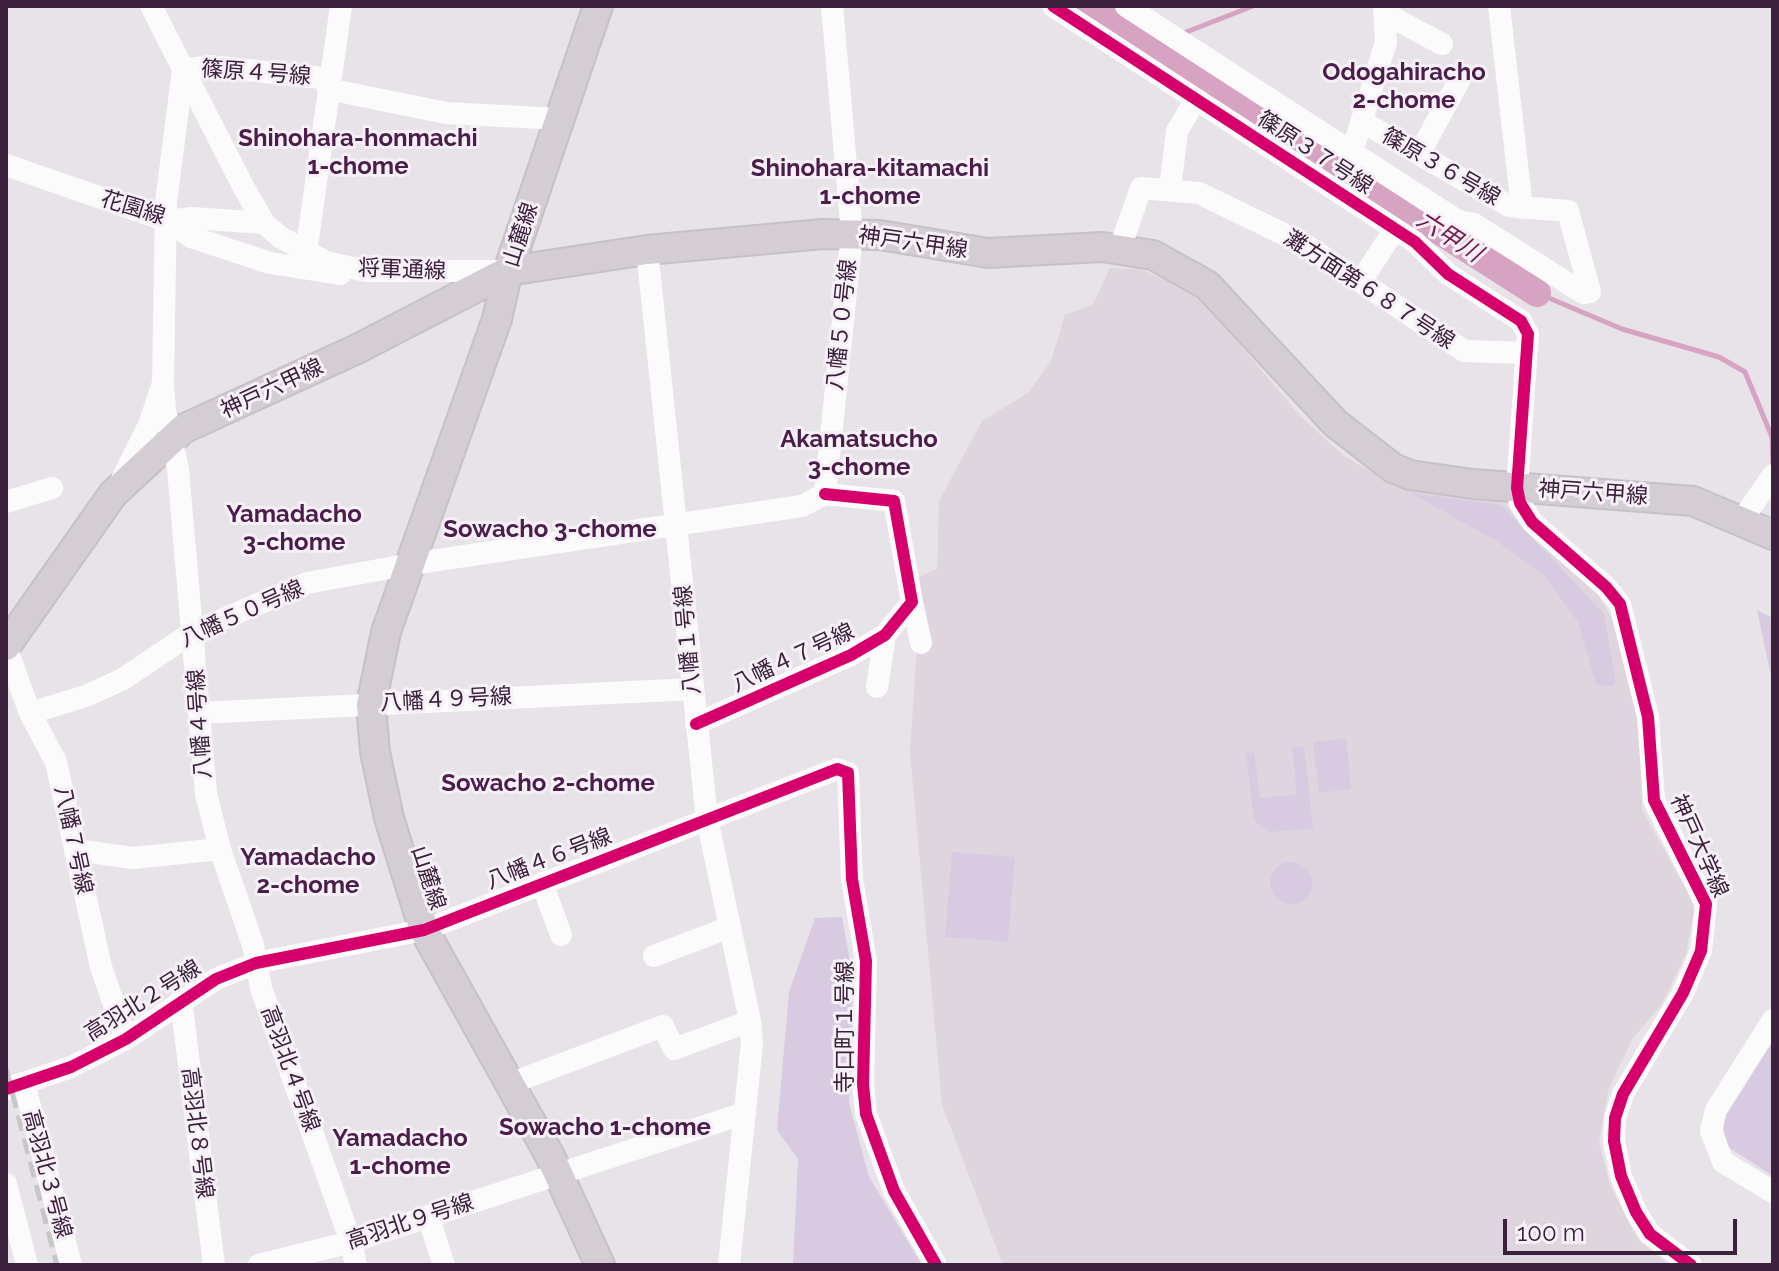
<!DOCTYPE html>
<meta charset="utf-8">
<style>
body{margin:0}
#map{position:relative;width:1779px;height:1271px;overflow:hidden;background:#e8e3e8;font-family:Raleway,sans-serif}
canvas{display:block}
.frame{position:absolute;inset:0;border:8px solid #3b213b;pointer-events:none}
.scale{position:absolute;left:1503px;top:1219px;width:234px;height:36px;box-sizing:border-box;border:4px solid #3b213b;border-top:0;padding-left:10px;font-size:24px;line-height:28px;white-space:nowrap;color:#3b213b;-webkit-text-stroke:6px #f6f0f7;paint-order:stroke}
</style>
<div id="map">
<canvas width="1779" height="1271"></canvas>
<div class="frame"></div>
<div class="scale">100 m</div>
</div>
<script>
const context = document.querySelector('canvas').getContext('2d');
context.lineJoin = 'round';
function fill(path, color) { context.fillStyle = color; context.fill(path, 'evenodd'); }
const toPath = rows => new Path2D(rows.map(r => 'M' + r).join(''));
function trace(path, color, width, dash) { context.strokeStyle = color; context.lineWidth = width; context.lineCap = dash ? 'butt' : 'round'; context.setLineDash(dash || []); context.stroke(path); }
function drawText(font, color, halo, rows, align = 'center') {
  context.font = font + ' Raleway,"Noto Sans JP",sans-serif'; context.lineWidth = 6; context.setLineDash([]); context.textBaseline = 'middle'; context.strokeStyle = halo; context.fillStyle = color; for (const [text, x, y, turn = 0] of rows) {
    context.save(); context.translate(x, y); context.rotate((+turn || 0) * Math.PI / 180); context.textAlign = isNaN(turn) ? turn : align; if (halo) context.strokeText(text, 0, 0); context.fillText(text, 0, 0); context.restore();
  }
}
fill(toPath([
 [1110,268,1140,269,1187,290,1210,309,1300,416,1344,456,1389,482,1505,503,1525,531,1595,589,1612,619,1641,732,1642,810,1690,896,1694,910,1686,954,1662,1004,1633,1038,1609,1088,1599,1142,1610,1185,1638,1240,1669,1265,1003,1265,942,1105,910,752,917,646,912,580,937,569,939,501,982,421,1028,393,1051,361,1065,315,1093,304]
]), '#ded5df');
fill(toPath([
 [1411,493,1501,505,1604,614,1616,682,1611,687,1596,684,1578,622,1545,576,1498,542],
 [1757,610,1773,618,1773,686],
 [1346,738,1351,789,1319,793,1313,742],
 [1304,746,1313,829,1268,832,1254,820,1246,753,1254,752,1260,798,1297,794,1292,748],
 [952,852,1015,857,1008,942,945,937],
 '1270 883a21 21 0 1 1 42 0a21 21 0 1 1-42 0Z',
 [842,917,853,978,849,1103,869,1177,922,1265,793,1265,798,1159,777,1130,789,992,815,918],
 [1773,1039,1773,1176,1728,1147,1723,1126,1726,1114]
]), '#d8cbe1');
trace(toPath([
 [1184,33,1253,6],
 [1148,46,1167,40],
 [1537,293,1622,329,1719,357,1745,372,1772,437,1773,468]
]), '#d7a3c2', 5);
trace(toPath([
 [1087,6,1537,293]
]), '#d7a3c2', 28);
const major = toPath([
 [598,6,508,271,497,319,386,632,371,705,375,752,389,818,424,930,550,1156,600,1265],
 [6,646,113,494,183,429,357,349,508,271,647,250,823,234,880,235,988,253,1102,247,1153,255,1207,285,1335,423,1393,468,1410,475,1473,484,1693,501,1773,535]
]);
trace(major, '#c8c0c8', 32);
trace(toPath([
 [151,6,244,188,264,223,280,237,326,262,366,271,507,271],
 [1053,6,1415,242,1448,274,1521,321,1528,334,1517,488,1520,503,1532,522,1606,587,1620,604,1648,717,1654,800,1706,904,1701,951,1683,993,1623,1094,1615,1118,1614,1141,1621,1176,1636,1212,1650,1234,1691,1265],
 [1126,6,1458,221,1474,224,1583,293,1590,292,1568,211,1509,206,1363,122],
 [1499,6,1522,208],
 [1386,14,1442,44],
 [328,89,446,113,560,119],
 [1352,152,1386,42,1384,6],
 [1419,154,1460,79],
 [6,165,168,221,192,218,264,223],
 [1170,189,1177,131,1196,99],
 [168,221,191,237,270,263,340,274],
 [1120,248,1141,188,1199,193,1304,244,1464,351,1526,353],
 [647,250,707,819,750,1021,752,1043,729,1265],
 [306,253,341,6],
 [1361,281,1395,229],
 [163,383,165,411,178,469,206,794,220,849,253,945,261,988,351,1242,356,1265],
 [122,479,149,425,163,383,166,202,183,70,210,66,330,79],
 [6,502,52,488],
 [1742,520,1773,475],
 [912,602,921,643],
 [6,647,30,713,56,762,101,967,126,1039],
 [877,687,885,635],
 [30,713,86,696,123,679,193,632,307,583,411,564,802,506,825,494,852,234,832,6],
 [199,713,693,689],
 [696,724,851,655,885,635,912,602,894,501,825,494],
 [75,850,133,858,220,849],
 [542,883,561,935],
 [654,956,730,927],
 [181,1000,214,1265],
 [1773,1020,1716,1110,1711,1131,1723,1162,1773,1192],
 [24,1083,71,1265],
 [509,1084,663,1026,674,1049,750,1021],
 [6,1089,71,1067,126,1039,216,979,256,963,424,930,837,769,848,773,852,879,866,961,863,1084,866,1114,894,1191,936,1265],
 [6,1184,27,1265],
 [428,1216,444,1265],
 [259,1265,351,1242,745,1113]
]), '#fcfbfc', 22);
trace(major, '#d4cdd4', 28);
trace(toPath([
 [6,1069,57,1265]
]), '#c9c6c9', 5, [16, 8]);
trace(toPath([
 [1053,6,1415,242,1448,274,1521,321,1528,334,1517,488,1520,503,1532,522,1606,587,1620,604,1648,717,1654,800,1706,904,1701,951,1683,993,1623,1094,1615,1118,1614,1141,1621,1176,1636,1212,1650,1234,1691,1265],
 [696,724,851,655,885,635,912,602,894,501,825,494],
 [6,1089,71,1067,126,1039,216,979,256,963,424,930,837,769,848,773,852,879,866,961,863,1084,866,1114,894,1191,936,1265]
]), '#d6006c', 12);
drawText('22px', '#3b213b', '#f6f0f7', [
 ["篠原４号線",256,73,4],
 ["篠原３７号線",1315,153,33],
 ["篠原３６号線",1441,167,30],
 ["花園線",133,208,17],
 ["山麓線",521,235,-72],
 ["神戸六甲線",913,243,8],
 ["将軍通線",402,270,2],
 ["灘方面第６８７号線",1369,290,33],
 ["八幡５０号線",842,325,-84],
 ["神戸六甲線",272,389,-25],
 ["神戸六甲線",1593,493,4],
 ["八幡５０号線",242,614,-24],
 ["八幡１号線",688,640,-95],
 ["八幡４７号線",793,658,-25],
 ["八幡４９号線",446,700,-3],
 ["八幡４号線",200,724,-94],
 ["八幡７号線",73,840,78],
 ["神戸大学線",1699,846,66],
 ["八幡４６号線",549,859,-21],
 ["山麓線",428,878,72],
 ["高羽北２号線",143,1001,-32],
 ["寺口町１号線",845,1027,-90],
 ["高羽北４号線",290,1069,70],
 ["高羽北８号線",197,1133,83],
 ["高羽北３号線",47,1174,75],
 ["高羽北９号線",410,1222,-18]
]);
drawText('bold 24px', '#4c1d4b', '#f6f0f7', [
 ["Odogahiracho",1404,73],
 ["2-chome",1404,101],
 ["Shinohara-honmachi",358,139],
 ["1-chome",358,167],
 ["Shinohara-kitamachi",870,169],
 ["1-chome",870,197],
 ["Akamatsucho",859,440],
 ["3-chome",859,468],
 ["Yamadacho",294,515],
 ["3-chome",294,543],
 ["Sowacho 3-chome",550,530],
 ["Sowacho 2-chome",548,784],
 ["Yamadacho",308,858],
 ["2-chome",308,886],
 ["Sowacho 1-chome",605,1128],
 ["Yamadacho",400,1139],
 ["1-chome",400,1167]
]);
drawText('italic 24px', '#761b4f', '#f6f0f7', [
 ["六甲川",1449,237,33]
]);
</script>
